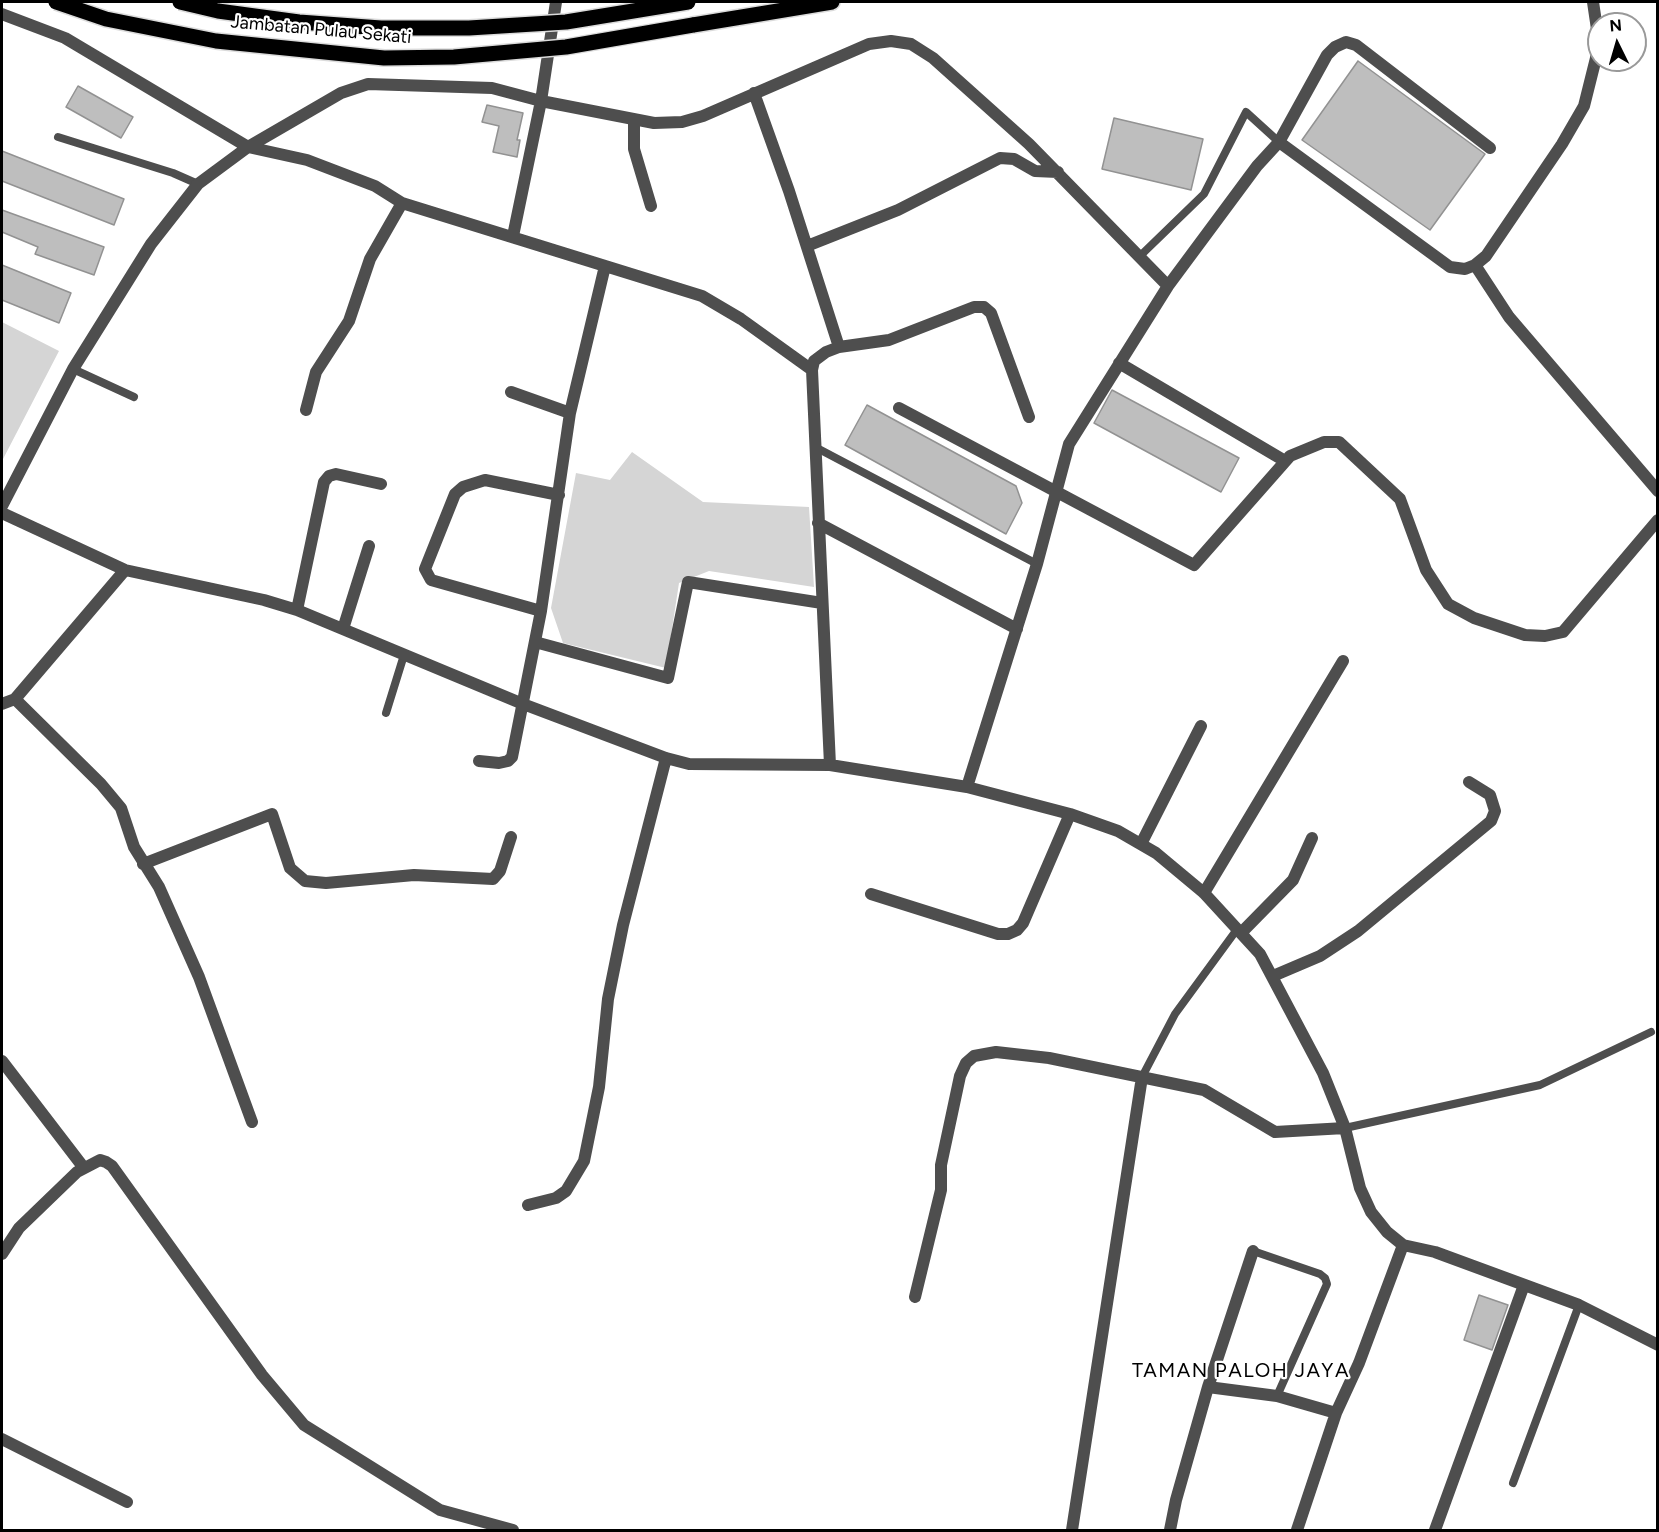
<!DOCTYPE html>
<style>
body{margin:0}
#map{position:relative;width:1659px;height:1532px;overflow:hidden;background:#fff;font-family:Figtree,sans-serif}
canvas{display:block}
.frame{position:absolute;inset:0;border:3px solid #000;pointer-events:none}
.north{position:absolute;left:1587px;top:12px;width:60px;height:60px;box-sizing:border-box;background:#fff;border:2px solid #999;border-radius:50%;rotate:355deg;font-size:16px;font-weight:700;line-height:24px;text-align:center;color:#000}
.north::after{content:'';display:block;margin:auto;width:21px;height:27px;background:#000;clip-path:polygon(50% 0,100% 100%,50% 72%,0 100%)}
</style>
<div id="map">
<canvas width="1659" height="1532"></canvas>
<div class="frame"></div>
<div class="north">N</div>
</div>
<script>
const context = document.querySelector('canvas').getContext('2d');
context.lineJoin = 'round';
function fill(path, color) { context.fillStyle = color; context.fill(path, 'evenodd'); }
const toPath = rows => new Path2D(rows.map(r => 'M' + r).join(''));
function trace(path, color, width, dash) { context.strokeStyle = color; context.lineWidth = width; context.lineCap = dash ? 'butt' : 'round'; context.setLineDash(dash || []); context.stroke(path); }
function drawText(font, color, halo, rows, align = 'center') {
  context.font = font + ' Figtree,sans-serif'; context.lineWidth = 4.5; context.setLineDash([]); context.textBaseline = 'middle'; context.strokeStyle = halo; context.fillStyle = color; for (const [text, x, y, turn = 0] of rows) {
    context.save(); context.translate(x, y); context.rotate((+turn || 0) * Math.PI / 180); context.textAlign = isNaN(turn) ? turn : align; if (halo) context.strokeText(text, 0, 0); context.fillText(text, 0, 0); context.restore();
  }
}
fill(toPath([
 [2,322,59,351,2,461],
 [632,452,703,502,809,507,814,587,709,571,679,583,666,668,563,643,551,608,576,473,610,480]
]), '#d5d5d5');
const building = toPath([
 [1358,61,1485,154,1430,230,1302,140,1358,61],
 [78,86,133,117,121,138,66,107,78,86],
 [487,105,523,113,517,140,520,140,517,157,493,152,499,126,482,122,487,105],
 [1114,118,1203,139,1191,190,1102,169,1114,118],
 [2,151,124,199,114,225,2,181,2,151],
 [2,210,104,247,94,275,35,254,38,247,2,232,2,210],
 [2,265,71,293,59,323,2,300,2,265],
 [1112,390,1239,458,1221,492,1094,423,1112,390],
 [867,405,1016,486,1022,503,1006,534,845,445,867,405],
 [1479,1295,1508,1305,1492,1350,1464,1340,1479,1295]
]);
fill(building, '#bebebe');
trace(building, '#929292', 1.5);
const primary = toPath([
 [693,25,832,2]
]);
trace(primary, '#dbdbdb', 18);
trace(toPath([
 [58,137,173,173,198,184],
 [1139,257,1204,194,1246,112,1279,142],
 [73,369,134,397],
 [815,447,1037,564],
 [386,713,404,655],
 [1142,1077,1175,1014,1238,928],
 [1345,1128,1540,1085,1651,1032],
 [1253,1251,1320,1274,1325,1278,1327,1284,1277,1396],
 [1513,1483,1579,1305]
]), '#4e4e4e', 8);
trace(toPath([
 [2,14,65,38,248,147,307,160,375,186,402,203,702,296,741,319,812,370],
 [754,93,789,191,839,347],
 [634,119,634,149,651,206],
 [1279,142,1327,55,1335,47,1346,42,1356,45,1490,148],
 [513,236,541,101,556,2],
 [807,246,898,210,1000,158,1014,159,1035,171,1058,172],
 [1475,265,1509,317,1658,491],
 [1119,363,1285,461],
 [511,392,570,413],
 [899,408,1194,565,1290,456,1324,442,1339,442,1400,499,1426,570,1448,604,1474,618,1525,635,1545,636,1563,632,1658,520],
 [306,410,316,372,349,321,370,259,402,203],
 [2,506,73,369,151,244,198,184,248,147,341,93,368,84,492,88,541,101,654,123,682,122,703,116,869,44,891,41,911,44,933,58,1029,144,1168,286],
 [2,513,125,570,264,600,297,610,523,704,666,758,689,764,830,765,967,787,1070,814,1118,831,1156,853,1204,893,1260,954,1323,1073,1345,1128,1360,1188,1371,1212,1387,1232,1403,1245,1435,1252,1579,1305,1658,1345],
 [818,523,1017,629],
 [297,610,324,482,329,476,336,474,381,484],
 [541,611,431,580,425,569,455,494,463,487,485,480,559,495],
 [343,629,369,546],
 [535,642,668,678,688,582,822,603],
 [15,699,101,784,121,808,134,847,159,887,199,977,252,1122],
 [2,704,15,699,125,570],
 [479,761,499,763,508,761,512,757,541,611,570,413,605,266],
 [830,765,812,370,814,361,826,352,839,347,889,340,974,307,984,307,991,313,1029,417],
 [967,787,1037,564,1069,444,1168,286,1257,166,1279,142,1450,267,1465,269,1475,265,1486,256,1562,144,1584,106,1596,58,1597,29,1593,2],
 [1141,844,1201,726],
 [143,864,272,814,290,868,305,881,326,883,414,875,493,879,500,871,511,837],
 [1204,893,1343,661],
 [871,894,998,934,1008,934,1017,930,1023,923,1070,814],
 [1242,932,1293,880,1312,838],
 [1273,976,1320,956,1358,931,1491,821,1495,811,1490,795,1469,782],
 [2,1061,84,1168],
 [528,1205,556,1198,566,1191,584,1161,599,1087,608,999,623,925,666,758],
 [2,1254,19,1228,77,1172,100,1160,106,1162,112,1166,262,1375,304,1425,440,1510,513,1530],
 [915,1297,941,1190,941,1165,960,1076,966,1063,974,1056,996,1052,1049,1058,1204,1090,1275,1132,1345,1128],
 [1208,1387,1277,1396,1336,1413],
 [2,1439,127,1502],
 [1072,1530,1142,1077],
 [1170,1530,1176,1500,1208,1387,1253,1251],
 [1297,1530,1336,1413,1359,1363,1403,1245],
 [1435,1530,1524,1285]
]), '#4e4e4e', 12);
trace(primary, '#000', 15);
const primaryBridge = toPath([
 [56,2,106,19,216,41,384,58,454,57,566,47,693,25],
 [180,2,218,11,299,22,381,28,469,28,566,22,688,2]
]);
trace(primaryBridge, '#dbdbdb', 18, []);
trace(primaryBridge, '#000', 15);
drawText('18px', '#000', '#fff', [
 ["Jambatan Pulau Sekati",321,30,5]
]);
context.letterSpacing = '1.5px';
drawText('20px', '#000', '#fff', [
 ["TAMAN PALOH JAYA",1241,1371]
]);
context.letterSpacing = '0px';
</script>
